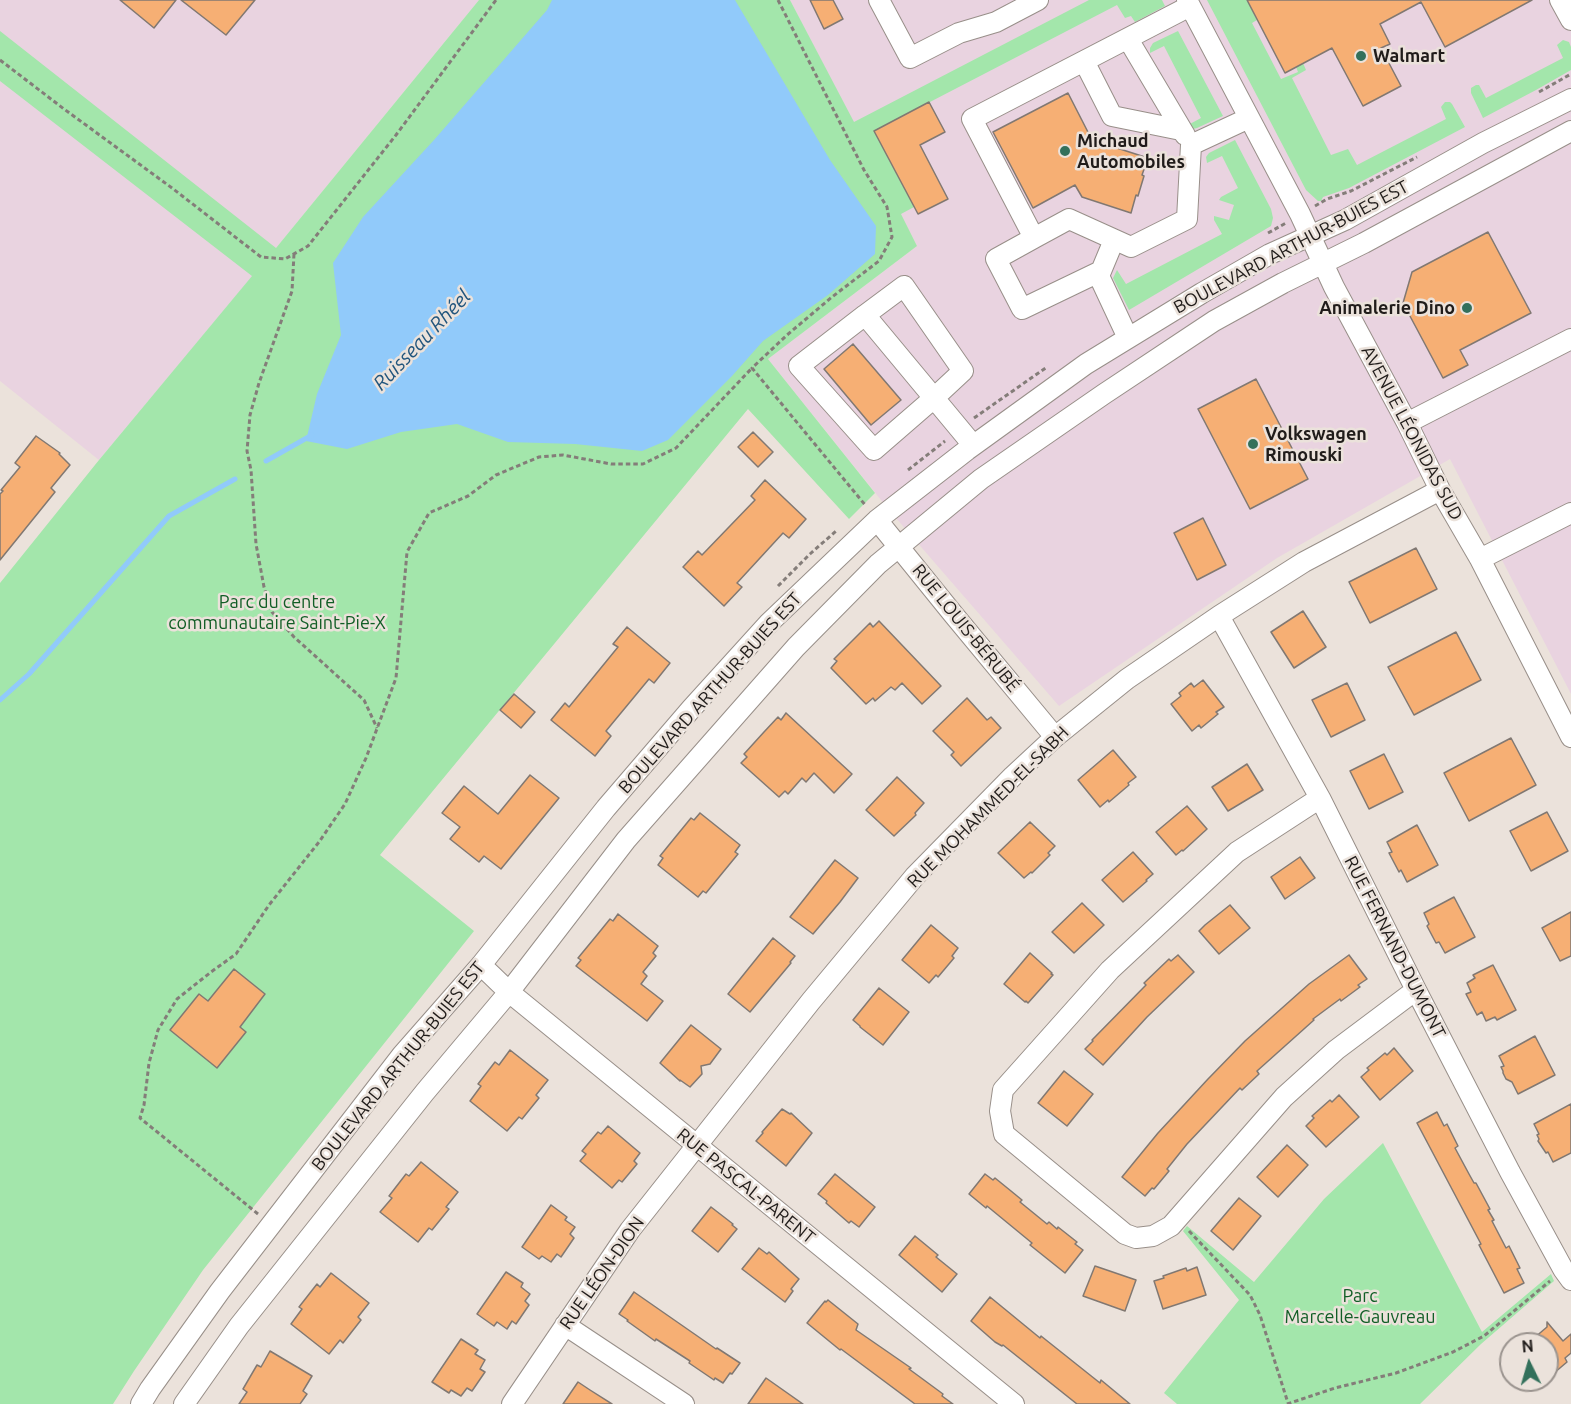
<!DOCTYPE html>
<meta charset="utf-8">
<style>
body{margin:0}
#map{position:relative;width:1571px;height:1404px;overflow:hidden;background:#ebe2db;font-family:Ubuntu,sans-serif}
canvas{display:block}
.north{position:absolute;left:1499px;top:1332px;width:60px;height:60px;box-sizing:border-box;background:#ebe2db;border:2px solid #9a938e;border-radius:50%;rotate:355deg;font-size:16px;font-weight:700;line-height:24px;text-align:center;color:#201c1a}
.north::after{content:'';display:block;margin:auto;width:21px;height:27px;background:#33705b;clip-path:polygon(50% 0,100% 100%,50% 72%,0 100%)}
</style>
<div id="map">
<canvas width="1571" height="1404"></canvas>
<div class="north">N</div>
</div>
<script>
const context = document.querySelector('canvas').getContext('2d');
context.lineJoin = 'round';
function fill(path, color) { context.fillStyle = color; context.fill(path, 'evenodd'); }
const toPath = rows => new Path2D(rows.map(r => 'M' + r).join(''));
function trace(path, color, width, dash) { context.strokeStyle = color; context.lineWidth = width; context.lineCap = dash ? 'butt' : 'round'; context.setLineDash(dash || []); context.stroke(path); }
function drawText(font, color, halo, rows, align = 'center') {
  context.font = font + ' Ubuntu,sans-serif'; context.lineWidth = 5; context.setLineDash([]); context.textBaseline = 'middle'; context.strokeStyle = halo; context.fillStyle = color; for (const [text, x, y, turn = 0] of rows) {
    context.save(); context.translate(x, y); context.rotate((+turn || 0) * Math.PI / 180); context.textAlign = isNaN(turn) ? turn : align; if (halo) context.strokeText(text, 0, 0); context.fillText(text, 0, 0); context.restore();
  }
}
fill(toPath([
 [0,0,479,0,276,248,99,460,0,381],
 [790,0,1571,0,1571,694,1450,459,1277,558,1059,706,889,510,768,359,917,246]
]), '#e9d3e0');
fill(toPath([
 [479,0,790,0,854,122,1089,0,1162,0,1165,6,1135,22,1131,16,1125,18,1117,5,874,131,914,207,901,214,917,246,768,359,875,493,849,519,748,409,380,855,474,931,203,1270,134,1371,113,1404,0,1404,0,583,99,460,252,276,0,81,0,31,276,248],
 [1207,0,1247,0,1257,20,1252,23,1281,79,1298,72,1296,67,1303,63,1306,70,1292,78,1331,155,1348,149,1357,165,1446,119,1441,107,1445,102,1450,102,1452,104,1465,127,1349,188,1323,197,1321,201,1318,201,1306,190],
 [1178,31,1223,116,1197,128,1193,129,1188,125,1201,118,1164,46,1150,53,1150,48,1153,43],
 [1563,40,1569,42,1571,47,1571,70,1536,90,1483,118,1471,93,1471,88,1476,85,1479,85,1486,98,1563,58,1557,45],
 [1235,140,1271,209,1273,218,1271,226,1129,310,1113,278,1117,270,1126,284,1222,234,1214,220,1214,216,1229,220,1234,205,1219,200,1221,197,1238,188,1222,156,1207,163,1206,157,1209,153],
 [1383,1143,1482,1332,1551,1274,1554,1281,1481,1344,1420,1404,1177,1404,1164,1393,1239,1300,1183,1231,1187,1226,1254,1282,1324,1199]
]), '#a3e6ab');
fill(toPath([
 [552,0,735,0,830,160,876,226,875,254,828,295,763,341,732,376,668,440,642,451,575,444,508,442,457,424,401,432,347,449,306,441,317,394,341,335,333,263,363,217,434,140,547,10]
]), '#91cafa');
trace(toPath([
 [266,461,312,435],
 [0,700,29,674,169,516,235,479]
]), '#91cafa', 5);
const building = toPath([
 [120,0,176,0,154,28,120,0],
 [181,0,255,0,226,35,181,0],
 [810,0,833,0,843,19,824,29,810,0],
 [1247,0,1532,0,1445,47,1421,2,1380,24,1390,44,1381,48,1401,86,1363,106,1332,48,1285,73,1247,0],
 [1068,93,1092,140,1148,158,1142,175,1144,176,1138,196,1136,195,1131,213,1082,197,1075,185,1033,208,993,132,1068,93],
 [929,102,945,132,920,145,948,199,918,214,874,131,929,102],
 [1488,232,1531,313,1460,350,1468,365,1443,378,1403,303,1412,272,1488,232],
 [853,344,901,400,871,425,824,369,853,344],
 [1256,379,1308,479,1250,509,1198,409,1256,379],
 [753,432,773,452,758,467,738,447,753,432],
 [36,436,60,453,59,454,70,465,51,488,55,492,0,560,0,494,3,491,1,490,20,467,15,463,36,436],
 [765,480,806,519,789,538,783,533,737,583,742,587,724,606,683,567,698,551,702,555,755,500,751,496,765,480],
 [1203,518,1226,565,1197,580,1174,533,1203,518],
 [1416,548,1437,589,1370,623,1349,582,1416,548],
 [1303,611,1326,647,1294,668,1271,632,1303,611],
 [879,621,941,686,922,704,902,683,895,690,891,687,875,701,873,698,866,704,831,668,837,661,834,659,870,623,873,627,879,621],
 [627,627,670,663,654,683,649,679,606,731,611,736,595,756,551,720,565,703,569,707,618,647,613,644,627,627],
 [1456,632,1481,680,1414,715,1388,667,1456,632],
 [1203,680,1224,707,1216,712,1218,714,1201,728,1199,725,1192,731,1171,704,1181,696,1179,693,1191,683,1194,687,1203,680],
 [1347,683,1365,720,1331,737,1312,700,1347,683],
 [514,694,535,712,521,728,500,710,514,694],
 [967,698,987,720,991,717,1001,728,961,766,951,755,954,752,933,731,967,698],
 [786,713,852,774,834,793,814,773,806,782,802,778,788,794,785,791,779,797,741,763,747,757,744,754,764,732,778,717,781,720,786,713],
 [1511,738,1536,785,1469,821,1444,773,1511,738],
 [1113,750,1136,777,1128,783,1129,785,1109,802,1108,800,1100,807,1078,780,1113,750],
 [1384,754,1403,792,1369,809,1350,771,1384,754],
 [1247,764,1263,790,1228,811,1212,787,1247,764],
 [530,775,559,798,501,869,484,856,479,862,450,839,460,827,442,813,464,786,498,814,530,775],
 [897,777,924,803,915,813,916,815,894,836,866,810,897,777],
 [1187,806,1207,829,1183,851,1182,850,1176,855,1156,832,1187,806],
 [1547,812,1568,851,1531,871,1510,831,1547,812],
 [700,813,740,845,735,852,738,854,724,871,706,893,703,891,698,897,658,865,663,858,660,856,673,840,691,818,694,820,700,813],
 [1030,822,1055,846,1048,853,1050,855,1032,873,1031,872,1024,878,998,853,1030,822],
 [1417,825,1438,865,1407,882,1401,870,1399,872,1389,853,1392,852,1387,842,1417,825],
 [1133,852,1153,874,1146,880,1147,881,1123,902,1102,880,1133,852],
 [1300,857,1315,878,1285,899,1271,877,1300,857],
 [835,860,858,878,840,902,813,934,790,917,835,860],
 [1454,897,1475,937,1445,953,1439,942,1436,943,1427,926,1429,924,1424,913,1454,897],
 [1082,903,1104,925,1074,953,1052,932,1082,903],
 [1230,905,1250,928,1219,954,1199,931,1205,925,1230,905],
 [1571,912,1571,956,1560,961,1542,928,1571,912],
 [618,914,658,946,653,953,656,956,643,972,647,976,641,984,663,1001,647,1021,576,966,581,960,578,958,597,935,610,919,613,921,618,914],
 [931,925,958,948,952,956,954,958,938,977,936,975,929,983,902,960,931,925],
 [773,938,795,956,790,962,791,963,750,1012,728,994,773,938],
 [1030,953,1052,973,1051,974,1053,975,1028,1003,1026,1001,1025,1002,1004,984,1030,953],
 [1178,955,1194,972,1147,1017,1103,1065,1085,1049,1093,1041,1092,1040,1146,985,1144,983,1169,959,1171,961,1178,955],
 [1349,955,1367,979,1358,985,1360,987,1341,1001,1340,999,1313,1019,1314,1020,1257,1071,1259,1074,1242,1090,1240,1088,1187,1144,1167,1169,1169,1171,1154,1189,1152,1188,1145,1196,1122,1177,1158,1133,1208,1079,1245,1041,1309,984,1349,955],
 [1493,965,1516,1010,1497,1020,1495,1017,1486,1021,1482,1012,1477,1015,1466,994,1471,992,1467,983,1475,978,1473,975,1493,965],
 [234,969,265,994,240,1027,246,1032,217,1068,170,1030,199,994,208,1001,234,969],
 [879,988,909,1012,883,1045,860,1027,860,1026,853,1020,879,988],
 [691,1025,721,1049,710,1064,701,1066,702,1074,690,1087,680,1080,680,1081,660,1063,691,1025],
 [1535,1036,1555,1075,1518,1094,1512,1082,1506,1079,1503,1073,1503,1071,1501,1067,1504,1066,1499,1056,1535,1036],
 [1394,1048,1413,1071,1380,1100,1361,1077,1369,1070,1367,1068,1385,1053,1387,1055,1394,1048],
 [510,1050,548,1080,536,1095,539,1098,522,1119,519,1117,507,1131,470,1101,481,1086,478,1084,495,1062,499,1065,510,1050],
 [1064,1071,1093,1094,1067,1126,1038,1103,1064,1071],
 [1339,1095,1359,1117,1326,1147,1306,1126,1314,1118,1312,1116,1330,1100,1332,1102,1339,1095],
 [1571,1104,1571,1153,1553,1162,1548,1152,1546,1153,1538,1141,1539,1139,1537,1135,1539,1134,1534,1124,1571,1104],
 [782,1109,790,1114,791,1113,812,1133,786,1166,756,1141,763,1133,762,1132,782,1109],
 [1437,1112,1444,1126,1447,1124,1458,1146,1455,1148,1469,1174,1474,1183,1476,1183,1490,1209,1488,1210,1494,1220,1492,1221,1506,1248,1509,1246,1520,1268,1517,1269,1524,1283,1504,1293,1479,1245,1481,1244,1417,1123,1437,1112],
 [608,1126,640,1153,634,1161,637,1164,622,1182,619,1180,612,1188,580,1161,586,1154,582,1151,598,1132,601,1134,608,1126],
 [1287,1145,1308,1165,1278,1197,1257,1177,1287,1145],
 [421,1162,458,1192,446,1207,449,1209,432,1230,429,1228,418,1242,380,1212,392,1198,389,1196,406,1174,409,1176,421,1162],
 [835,1174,875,1207,859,1227,851,1221,849,1223,826,1203,827,1201,818,1194,835,1174],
 [985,1174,993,1180,995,1178,1011,1191,1022,1200,1020,1202,1047,1224,1049,1222,1057,1229,1058,1227,1077,1242,1075,1244,1083,1250,1065,1273,1030,1245,1032,1243,987,1206,986,1208,969,1194,985,1174],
 [1239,1198,1261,1216,1233,1250,1211,1231,1239,1198],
 [551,1205,567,1217,565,1220,575,1227,570,1234,574,1238,561,1257,557,1254,551,1262,542,1256,539,1259,522,1247,551,1205],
 [711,1207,733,1224,732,1225,737,1229,718,1252,692,1231,711,1207],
 [915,1236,938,1255,936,1257,957,1274,942,1292,899,1255,915,1236],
 [759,1248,767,1254,769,1252,799,1279,791,1289,793,1291,785,1302,742,1269,759,1248],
 [1095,1266,1136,1280,1125,1311,1083,1296,1095,1266],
 [1197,1267,1206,1295,1163,1309,1154,1281,1164,1278,1163,1276,1186,1268,1187,1271,1197,1267],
 [506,1272,523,1283,521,1287,530,1294,525,1301,529,1305,516,1324,512,1321,507,1329,497,1322,494,1326,477,1314,506,1272],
 [331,1273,369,1303,358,1317,361,1320,343,1343,340,1340,329,1354,291,1324,302,1309,299,1307,317,1284,320,1287,331,1273],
 [634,1292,716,1349,717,1348,740,1363,732,1374,730,1373,723,1383,715,1378,714,1380,689,1363,690,1361,656,1339,655,1341,627,1321,628,1320,619,1314,634,1292],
 [990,1297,1040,1338,1041,1336,1100,1383,1101,1380,1130,1404,1077,1404,1003,1345,1002,1346,995,1342,971,1321,990,1297],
 [828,1300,858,1324,856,1330,911,1368,909,1369,943,1394,942,1396,953,1404,915,1404,841,1349,840,1350,807,1323,825,1301,826,1302,828,1300],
 [1547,1322,1563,1341,1571,1334,1571,1353,1565,1358,1567,1362,1547,1379,1547,1344,1527,1344,1547,1327,1547,1322],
 [461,1339,478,1350,475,1354,485,1360,480,1369,485,1372,472,1391,467,1388,461,1396,451,1390,449,1393,432,1382,461,1339],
 [270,1351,312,1376,303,1391,307,1394,300,1404,239,1404,247,1392,243,1389,257,1365,261,1367,270,1351],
 [766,1378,803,1404,748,1404,766,1378],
 [578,1382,590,1390,612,1404,563,1404,578,1382]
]);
fill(building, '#f6af74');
trace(building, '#817872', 1.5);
const minor = toPath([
 [879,0,910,58,959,33,996,22,1038,0],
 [1187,0,1300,214,1334,287,1407,423,1440,490,1480,559,1571,737],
 [1560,0,1571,20],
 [1190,6,972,119,1034,238,1069,219,1131,247,1187,219,1191,145,1249,118],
 [1128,39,1185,135],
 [1084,61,1112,116,1181,130],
 [1034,238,996,259,1022,309,1101,271],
 [1114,240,1099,276,1128,338],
 [865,315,904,286,963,371,934,398,874,450,799,366,865,315,934,398,973,445],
 [1407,423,1571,339],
 [877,520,953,614,1055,737],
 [1480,559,1571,513],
 [1219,616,1320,798,1416,990,1510,1172,1563,1269,1571,1280],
 [1320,798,1237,852,1110,970,1003,1090,1000,1111,1004,1134,1125,1234,1136,1238,1153,1236,1171,1226,1284,1097,1336,1050,1416,990],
 [481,965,509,992,1014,1404],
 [565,1325,684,1404],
 [141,1404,150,1389,220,1291,402,1055,481,965,606,808,691,709,769,623,877,520,967,450,1086,364,1202,293,1270,254,1345,220,1483,143,1571,99],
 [184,1404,239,1326,425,1092,509,992,626,840,796,647,878,564,981,479,1104,394,1214,321,1283,283,1364,243,1571,131],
 [512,1404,630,1230,811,1001,915,876,1013,776,1055,737,1127,679,1219,616,1304,562,1440,490]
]);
trace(minor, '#988f89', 22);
trace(toPath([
 [778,0,864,170,887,207,892,237,879,261,832,297,787,335,752,368,866,506],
 [0,60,64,109,172,188,261,257,285,259,308,246,396,135,496,0],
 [1539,92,1571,74],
 [1315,206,1327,199,1351,191,1417,157],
 [1268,233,1286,223],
 [294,254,292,291,259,383,250,415,247,451,251,470,256,544,264,587,272,612,294,637,364,700,377,728],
 [974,418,1047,367],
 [908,470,945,441],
 [778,586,810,554,836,531],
 [258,1214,140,1118,144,1105,149,1063,158,1030,177,999,211,972,236,954,269,905,319,842,345,804,366,758,396,678,407,552,429,513,468,496,496,475,539,457,563,455,611,464,643,464,676,448,752,368],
 [1189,1231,1250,1295,1260,1315,1288,1403],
 [1287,1404,1335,1388,1396,1373,1453,1352,1484,1336,1550,1281]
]), '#847d79', 3, [4.5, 3]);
trace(minor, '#fff', 20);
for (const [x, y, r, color] of [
 [1361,56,6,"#33705b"],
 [1065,151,6,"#33705b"],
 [1467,308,6,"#33705b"],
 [1253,444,6,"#33705b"]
]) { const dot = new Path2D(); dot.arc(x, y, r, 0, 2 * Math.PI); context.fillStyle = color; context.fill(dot); trace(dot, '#ebe2db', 2); }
drawText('bold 18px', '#201c1a', '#ebe2db', [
 ["Walmart",1373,56],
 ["Michaud",1077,141],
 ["Automobiles",1077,162],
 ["Animalerie Dino",1455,308,"right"],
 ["Volkswagen",1265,434],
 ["Rimouski",1265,455]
], 'left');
drawText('18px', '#201c1a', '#ebe2db', [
 ["BOULEVARD ARTHUR-BUIES EST",1291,247,-28],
 ["AVENUE LÉONIDAS SUD",1412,433,62],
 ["RUE LOUIS-BÉRUBÉ",966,628,51],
 ["BOULEVARD ARTHUR-BUIES EST",710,693,-48],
 ["RUE MOHAMMED-EL-SABH",988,807,-45],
 ["RUE FERNAND-DUMONT",1395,947,63],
 ["BOULEVARD ARTHUR-BUIES EST",398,1066,-51],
 ["RUE PASCAL-PARENT",746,1186,39],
 ["RUE LÉON-DION",602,1273,-55]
]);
drawText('18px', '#115e26', '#ebe2db', [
 ["Parc du centre",277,602],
 ["communautaire Saint-Pie-X",277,623],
 ["Parc",1360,1296],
 ["Marcelle-Gauvreau",1360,1317]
]);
drawText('italic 20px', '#21557d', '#ebe2db', [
 ["Ruisseau Rhéel",422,340,-46]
]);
</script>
